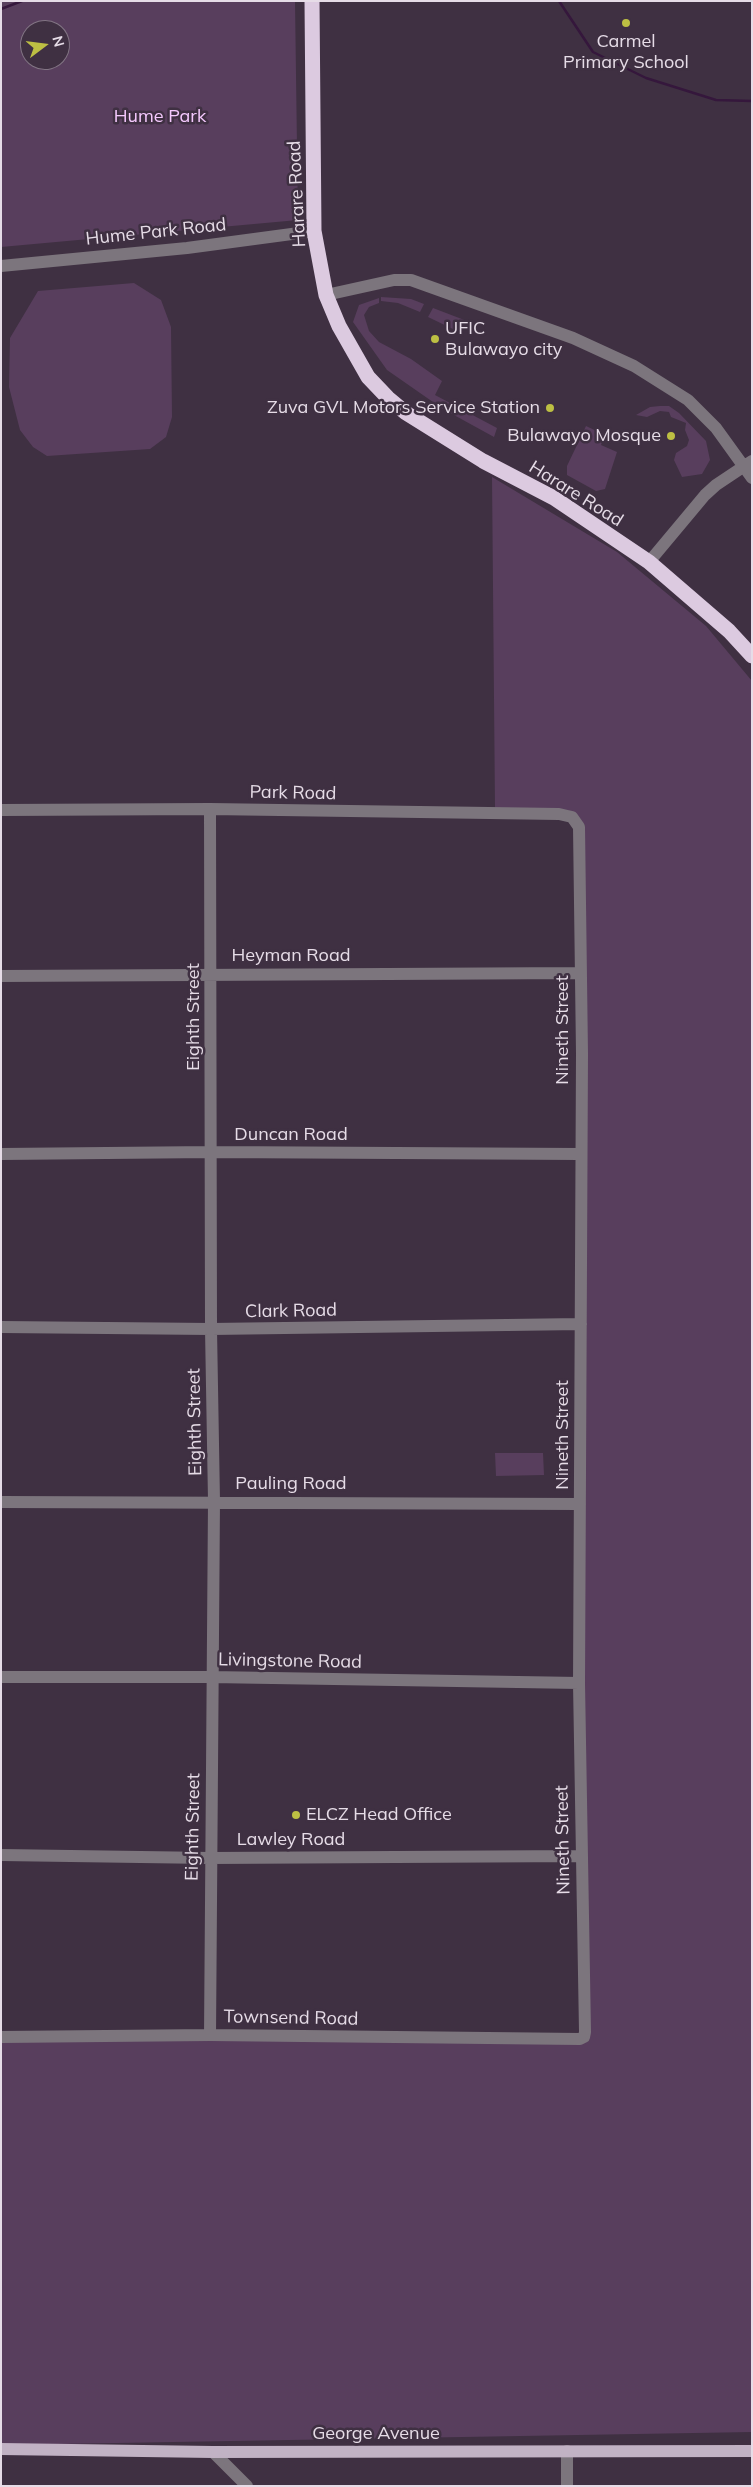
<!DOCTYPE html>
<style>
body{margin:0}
#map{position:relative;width:753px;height:2487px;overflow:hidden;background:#3f3042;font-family:Mulish,sans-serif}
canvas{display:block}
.frame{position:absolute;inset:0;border:2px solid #e6dce7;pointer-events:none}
.north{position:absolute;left:20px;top:20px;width:50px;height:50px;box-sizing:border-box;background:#3f3042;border:1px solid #827584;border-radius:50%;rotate:75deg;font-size:14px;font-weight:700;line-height:20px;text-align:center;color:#e6dce7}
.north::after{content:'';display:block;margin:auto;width:18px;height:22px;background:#bdbf43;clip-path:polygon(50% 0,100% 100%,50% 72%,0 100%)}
</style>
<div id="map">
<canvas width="753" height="2487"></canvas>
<div class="frame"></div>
<div class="north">N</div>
</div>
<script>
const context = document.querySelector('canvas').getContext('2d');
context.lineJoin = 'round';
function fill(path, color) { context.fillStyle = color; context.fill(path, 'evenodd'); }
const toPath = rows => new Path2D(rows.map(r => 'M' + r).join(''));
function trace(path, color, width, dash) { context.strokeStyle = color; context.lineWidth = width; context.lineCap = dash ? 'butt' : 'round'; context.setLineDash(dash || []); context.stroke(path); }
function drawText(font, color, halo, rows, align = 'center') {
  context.font = font + ' Mulish,sans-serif'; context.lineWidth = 5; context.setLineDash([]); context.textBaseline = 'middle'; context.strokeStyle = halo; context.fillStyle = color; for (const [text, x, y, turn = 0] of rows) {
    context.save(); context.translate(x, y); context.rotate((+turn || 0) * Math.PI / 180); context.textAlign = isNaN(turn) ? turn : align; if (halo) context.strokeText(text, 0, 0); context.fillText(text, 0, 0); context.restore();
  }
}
fill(toPath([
 [1,1,295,1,298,220,1,247],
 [30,30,60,30,60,60,30,60],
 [134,283,161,300,171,327,172,417,166,437,150,449,47,456,33,447,20,430,9,387,10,338,38,291],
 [381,297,411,299,424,304,420,312,398,303,381,301],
 [379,298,379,303,369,307,364,315,369,331,379,342,411,359,442,381,435,395,497,428,494,437,443,409,387,370,353,322,359,305],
 [433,308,467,321,464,326,458,323,455,330,428,317],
 [660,406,669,406,679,413,706,441,710,460,702,474,682,477,674,460,676,453,687,446,689,440,685,430,686,423,671,417,669,412,660,411,647,417,636,415,650,407],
 [586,426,605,435,601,445,617,452,605,489,596,491,567,475,567,466],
 [492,477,617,552,706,626,752,681,752,2432,1,2445,1,2037,587,2041,583,1666,585,825,568,810,495,808],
 [495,1453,543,1453,544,1475,496,1476]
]), '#583e5d');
trace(toPath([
 [559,1,593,52,646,78,716,100,752,101],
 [1,9,22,1]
]), '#35173c', 2.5);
trace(toPath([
 [1,266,187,248,314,231],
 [326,295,394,280,411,280,573,338,634,366,688,400,716,428,752,478],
 [649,562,705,495,716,485,752,461],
 [1,810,210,809,559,814,572,817,579,827,582,1054,579,1683,585,2032,584,2037,580,2039,210,2035,1,2037],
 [1,976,580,973],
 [1,1154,212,1152,580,1154],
 [1,1327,211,1329,581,1324],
 [1,1502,580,1504],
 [1,1677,211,1677,579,1683],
 [1,1855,210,1858,581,1856],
 [210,2035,214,1501,211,1329,210,809],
 [213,2452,247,2486],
 [567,2486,567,2451]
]), '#7c757d', 12);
trace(toPath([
 [1,2449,213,2452,752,2451]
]), '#c1b2c4', 12);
trace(toPath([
 [312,1,314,231,326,295,339,326,368,377,388,398,406,413,483,461,554,498,649,562,729,631,752,656]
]), '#dccae0', 15);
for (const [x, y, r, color] of [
 [626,23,5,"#bdbf43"],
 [435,339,5,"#bdbf43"],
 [550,408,5,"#bdbf43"],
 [671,436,5,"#bdbf43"],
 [296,1815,5,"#bdbf43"]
]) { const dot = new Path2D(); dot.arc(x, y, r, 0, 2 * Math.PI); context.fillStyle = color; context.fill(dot); trace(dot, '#3f3042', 2); }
drawText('18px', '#e6dce7', '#3f3042', [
 ["Carmel",626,42,"center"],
 ["Primary School",626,63,"center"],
 ["UFIC",445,329],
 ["Bulawayo city",445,350],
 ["Zuva GVL Motors Service Station",540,408,"right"],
 ["Bulawayo Mosque",661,436,"right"],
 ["ELCZ Head Office",306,1815]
], 'left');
drawText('18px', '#f5c9fe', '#3f3042', [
 ["Hume Park",160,117]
]);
drawText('18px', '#e6dce7', '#3f3042', [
 ["Harare Road",297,194,-93],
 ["Hume Park Road",156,232,-6],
 ["Harare Road",576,494,32],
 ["Park Road",293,793,1],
 ["Heyman Road",291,956],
 ["Eighth Street",194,1017,-90],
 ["Nineth Street",563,1030,-90],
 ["Duncan Road",291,1135],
 ["Clark Road",291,1311,-1],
 ["Eighth Street",195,1422,-91],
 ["Nineth Street",563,1435,-90],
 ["Pauling Road",291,1484],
 ["Livingstone Road",290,1661,1],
 ["Eighth Street",193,1827,-89],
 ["Lawley Road",291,1840],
 ["Nineth Street",563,1840,-91],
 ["Townsend Road",291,2018,1],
 ["George Avenue",376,2434]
]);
</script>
